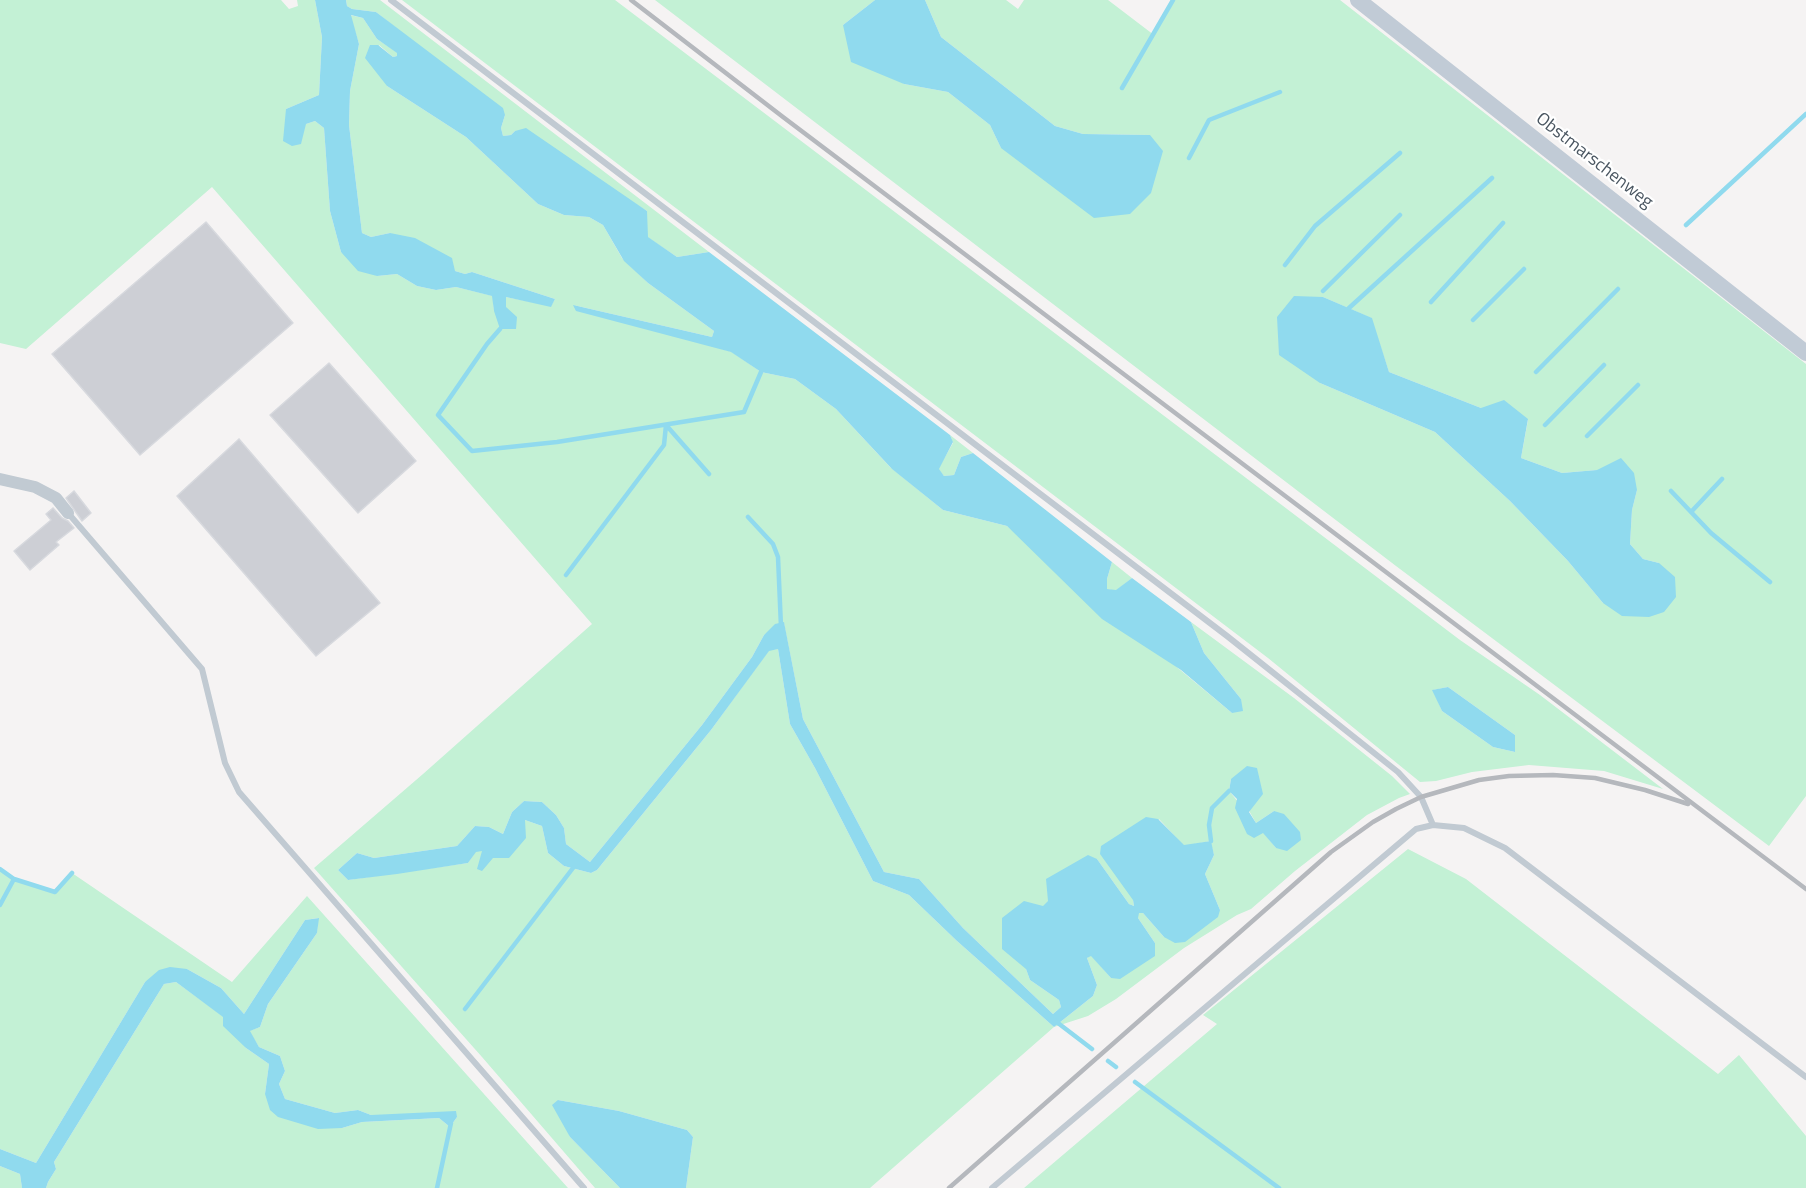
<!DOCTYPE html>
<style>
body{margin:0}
canvas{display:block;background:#f5f3f3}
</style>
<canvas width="1806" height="1188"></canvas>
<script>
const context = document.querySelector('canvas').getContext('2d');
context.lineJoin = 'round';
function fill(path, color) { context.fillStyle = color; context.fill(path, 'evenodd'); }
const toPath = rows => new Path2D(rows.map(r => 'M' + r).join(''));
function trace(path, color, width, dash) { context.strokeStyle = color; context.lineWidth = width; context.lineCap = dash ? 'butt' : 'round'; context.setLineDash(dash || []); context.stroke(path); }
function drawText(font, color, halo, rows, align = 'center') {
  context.font = font + ' "Titillium Web",sans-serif'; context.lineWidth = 4.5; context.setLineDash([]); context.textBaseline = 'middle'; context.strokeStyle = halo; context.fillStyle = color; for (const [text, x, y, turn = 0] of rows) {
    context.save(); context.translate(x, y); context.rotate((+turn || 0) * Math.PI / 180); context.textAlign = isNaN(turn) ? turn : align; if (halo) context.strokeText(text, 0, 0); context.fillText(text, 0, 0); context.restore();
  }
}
fill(toPath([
 [0,0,281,0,289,9,298,6,297,0,315,0,322,37,319,95,286,109,306,124,315,121,324,128,330,211,341,252,377,276,397,274,417,286,436,290,456,287,493,296,494,311,506,307,506,297,551,306,555,299,472,272,465,274,455,271,390,233,371,237,362,233,349,125,350,91,359,44,350,15,363,18,377,39,398,53,397,56,393,57,379,45,387,86,466,137,538,204,564,215,589,217,603,225,622,258,648,283,714,331,712,337,573,305,732,352,761,372,795,379,836,409,890,467,943,510,1007,526,1232,713,1241,699,1204,653,1191,622,1294,698,1392,776,1410,794,1399,798,1367,815,1295,871,1251,909,1237,915,1184,948,1116,999,1088,1016,1054,1027,870,1188,686,1188,693,1137,687,1130,619,1111,558,1100,570,1137,620,1188,595,1188,482,1057,314,868,423,774,592,624,212,187,26,349,0,343],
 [784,623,803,719,884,872,919,879,963,928,1053,1014,1061,1007,1059,1000,1030,980,1026,969,1043,907,1097,859,1129,904,1134,906,1133,900,1159,819,1184,846,1211,841,1209,825,1212,808,1229,791,1231,779,1256,823,1274,811,1276,848,1230,792,1213,808,1211,825,1211,844,1214,855,1205,874,1220,910,1164,937,1143,913,1138,913,1138,918,1155,943,1111,978,1091,955,1087,958,1097,985,1093,996,1054,1027,957,941,909,895,873,881,815,768,790,724,778,649,769,650,711,730,597,870,591,873,564,866,548,853,542,826,525,820,483,851,476,851,468,863,348,880,338,870,357,853,374,858,457,846,475,826,489,827,503,834,512,812,524,801,542,802,556,815,564,828,566,844,590,862,702,725,752,657,764,635],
 [346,0,380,0,709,252,677,257,647,237,647,211,515,131,511,135,503,136,501,128,505,115,376,12,352,9,347,6],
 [402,0,615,0,1460,640,1540,695,1663,789,1604,771,1529,765,1472,772,1436,781,1420,782,1268,658],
 [1448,687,1515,735,1515,752,1493,747,1442,711,1433,690],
 [655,0,875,0,843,25,904,84,948,92,990,125,1001,148,1150,135,1083,134,1055,126,941,37,925,0,1006,0,1018,9,1024,0,1108,0,1154,35,1173,0,1340,0,1806,364,1806,796,1769,846,1396,566],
 [1323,297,1371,318,1389,372,1481,408,1528,420,1521,458,1562,473,1597,470,1637,490,1632,510,1630,544,1643,559,1659,563,1603,603,1568,561,1510,501,1435,432,1320,383],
 [950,435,973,453,961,457,954,475,944,476,938,469,953,443],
 [1112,562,1132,578,1116,591,1107,589,1107,579],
 [1408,849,1466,879,1718,1074,1739,1055,1806,1136,1806,1188,1024,1188,1217,1024,1203,1015],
 [0,869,14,879,55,892,72,873,232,982,307,896,568,1188,46,1188,48,1182,56,1169,54,1162,164,984,176,982,224,1017,246,1048,269,1064,265,1094,342,1128,362,1122,439,1118,450,1127,457,1117,371,1115,358,1110,335,1113,285,1099,279,1084,285,1071,280,1056,259,1047,249,1031,260,1027,268,1004,317,933,318,918,305,920,244,1014,221,988,187,969,145,982,36,1163,0,1149],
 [0,1166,20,1174,22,1188,0,1188]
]), '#c3f1d5');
fill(toPath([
 [315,0,346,0,347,6,352,9,376,12,503,108,505,115,501,128,503,136,511,135,515,131,526,128,647,211,648,237,677,257,709,252,950,435,953,442,939,469,944,476,954,475,961,457,973,453,1112,562,1107,579,1107,589,1116,590,1132,578,1191,622,1204,653,1241,699,1243,711,1232,713,1181,670,1102,619,1007,526,943,510,892,469,836,409,795,379,761,372,731,352,576,311,573,305,712,337,714,331,648,283,624,261,603,225,589,217,564,215,538,204,466,137,387,86,365,58,370,45,378,45,393,57,397,56,397,53,377,39,363,18,351,15,359,44,350,91,349,125,362,233,371,237,390,233,415,238,452,258,455,271,465,274,472,272,555,299,551,307,506,297,506,307,517,317,516,329,500,329,494,311,492,296,456,287,436,290,417,286,397,274,377,276,358,271,341,252,330,211,324,128,315,121,306,124,301,144,292,146,283,141,286,109,319,95,322,37],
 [875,0,925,0,941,37,1055,126,1083,134,1150,135,1163,151,1151,193,1130,214,1094,218,1001,148,990,125,948,92,904,84,851,62,843,25],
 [1294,296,1323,297,1372,318,1389,372,1481,408,1504,400,1528,419,1521,458,1562,473,1597,470,1621,458,1634,473,1637,490,1632,510,1630,544,1643,559,1659,563,1675,577,1676,597,1664,612,1649,617,1622,616,1603,603,1568,561,1510,501,1435,432,1320,383,1279,355,1277,317],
 [784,622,803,719,884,872,919,879,963,928,1053,1014,1061,1007,1059,1000,1030,980,1026,969,1002,949,1002,918,1024,901,1043,906,1048,901,1046,879,1088,855,1097,859,1129,904,1134,906,1133,900,1100,854,1101,846,1146,817,1158,819,1184,845,1211,841,1214,855,1205,874,1220,910,1218,917,1185,942,1175,943,1164,937,1143,913,1139,913,1138,918,1155,943,1155,956,1120,979,1111,978,1091,956,1087,958,1097,985,1093,996,1054,1027,957,941,909,895,873,881,815,768,790,724,778,649,769,651,711,730,597,870,591,873,564,866,548,853,542,826,525,820,526,838,509,858,493,858,482,871,477,869,482,851,476,852,468,863,397,874,348,880,338,870,357,853,374,858,457,846,475,826,489,827,503,834,512,812,524,801,542,802,556,815,564,828,566,844,590,862,702,725,752,657,764,635,775,624],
 [1448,687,1515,735,1515,752,1493,747,1442,711,1432,690],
 [1247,766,1257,768,1263,794,1249,812,1256,823,1274,811,1284,814,1300,832,1301,840,1287,851,1276,848,1263,833,1254,838,1247,834,1235,808,1237,799,1229,791,1231,779],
 [319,918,317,933,268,1004,260,1027,250,1031,259,1047,280,1056,285,1071,279,1084,285,1099,335,1113,358,1110,371,1115,456,1111,457,1117,450,1127,439,1118,362,1122,342,1128,318,1129,278,1117,270,1110,265,1094,269,1064,246,1048,223,1026,223,1017,176,982,164,984,54,1162,56,1169,48,1182,46,1188,22,1188,20,1174,0,1166,0,1149,36,1163,145,982,159,970,170,967,187,969,221,988,244,1014,305,920],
 [558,1100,619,1111,687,1130,693,1137,686,1188,620,1188,570,1137,552,1105]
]), '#90daee');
trace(toPath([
 [1122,88,1173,0],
 [1189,158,1209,120,1280,92],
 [1686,225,1806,114],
 [1285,265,1315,226,1400,153],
 [1323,291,1400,215],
 [1431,302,1503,223],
 [1349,308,1492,178],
 [1473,320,1524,269],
 [500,329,487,344,438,415,472,451,557,442,744,412,761,372],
 [1536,372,1618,289],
 [1545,425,1604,365],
 [1587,436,1638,385],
 [1671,491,1711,533,1770,582],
 [1691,512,1722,479],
 [748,517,773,544,778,557,781,627],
 [566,575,664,445,666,425,709,474],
 [1211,841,1209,825,1212,808,1229,791],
 [0,869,14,879],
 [0,905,14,879,55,892,72,873],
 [465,1009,573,868],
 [1054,1020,1092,1049],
 [1108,1061,1116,1067],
 [1135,1082,1279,1188],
 [437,1188,451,1123]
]), '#90daee', 4.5);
const building = toPath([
 [206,222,293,323,140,455,52,354,206,222],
 [329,363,416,461,358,513,270,415,329,363],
 [239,439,380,603,316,656,177,496,239,439],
 [74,491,91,513,82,521,66,498,74,491],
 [53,508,62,518,68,521,74,528,56,542,59,545,30,570,14,551,51,520,46,514,53,508]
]);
fill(building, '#cdcfd5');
trace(building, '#d7d9de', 1.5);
trace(toPath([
 [391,0,1227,636,1398,772,1421,797,1433,825],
 [68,513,202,669,225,763,239,792,584,1188],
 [992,1188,1416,829,1433,825,1464,828,1505,848,1806,1077]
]), '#c1cad2', 6);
trace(toPath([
 [0,479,35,487,56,498,68,513]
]), '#c1cad2', 12);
trace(toPath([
 [1358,0,1806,353]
]), '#c1cbd6', 16);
trace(toPath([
 [631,0,783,117,1806,889],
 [949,1188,1331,852,1373,822,1396,809,1421,797,1479,780,1509,776,1553,775,1595,778,1645,790,1688,804]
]), '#b5b8bd', 4.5);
drawText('18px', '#4a5661', '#fff', [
 ["Obstmarschenweg",1594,161,38]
]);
</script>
